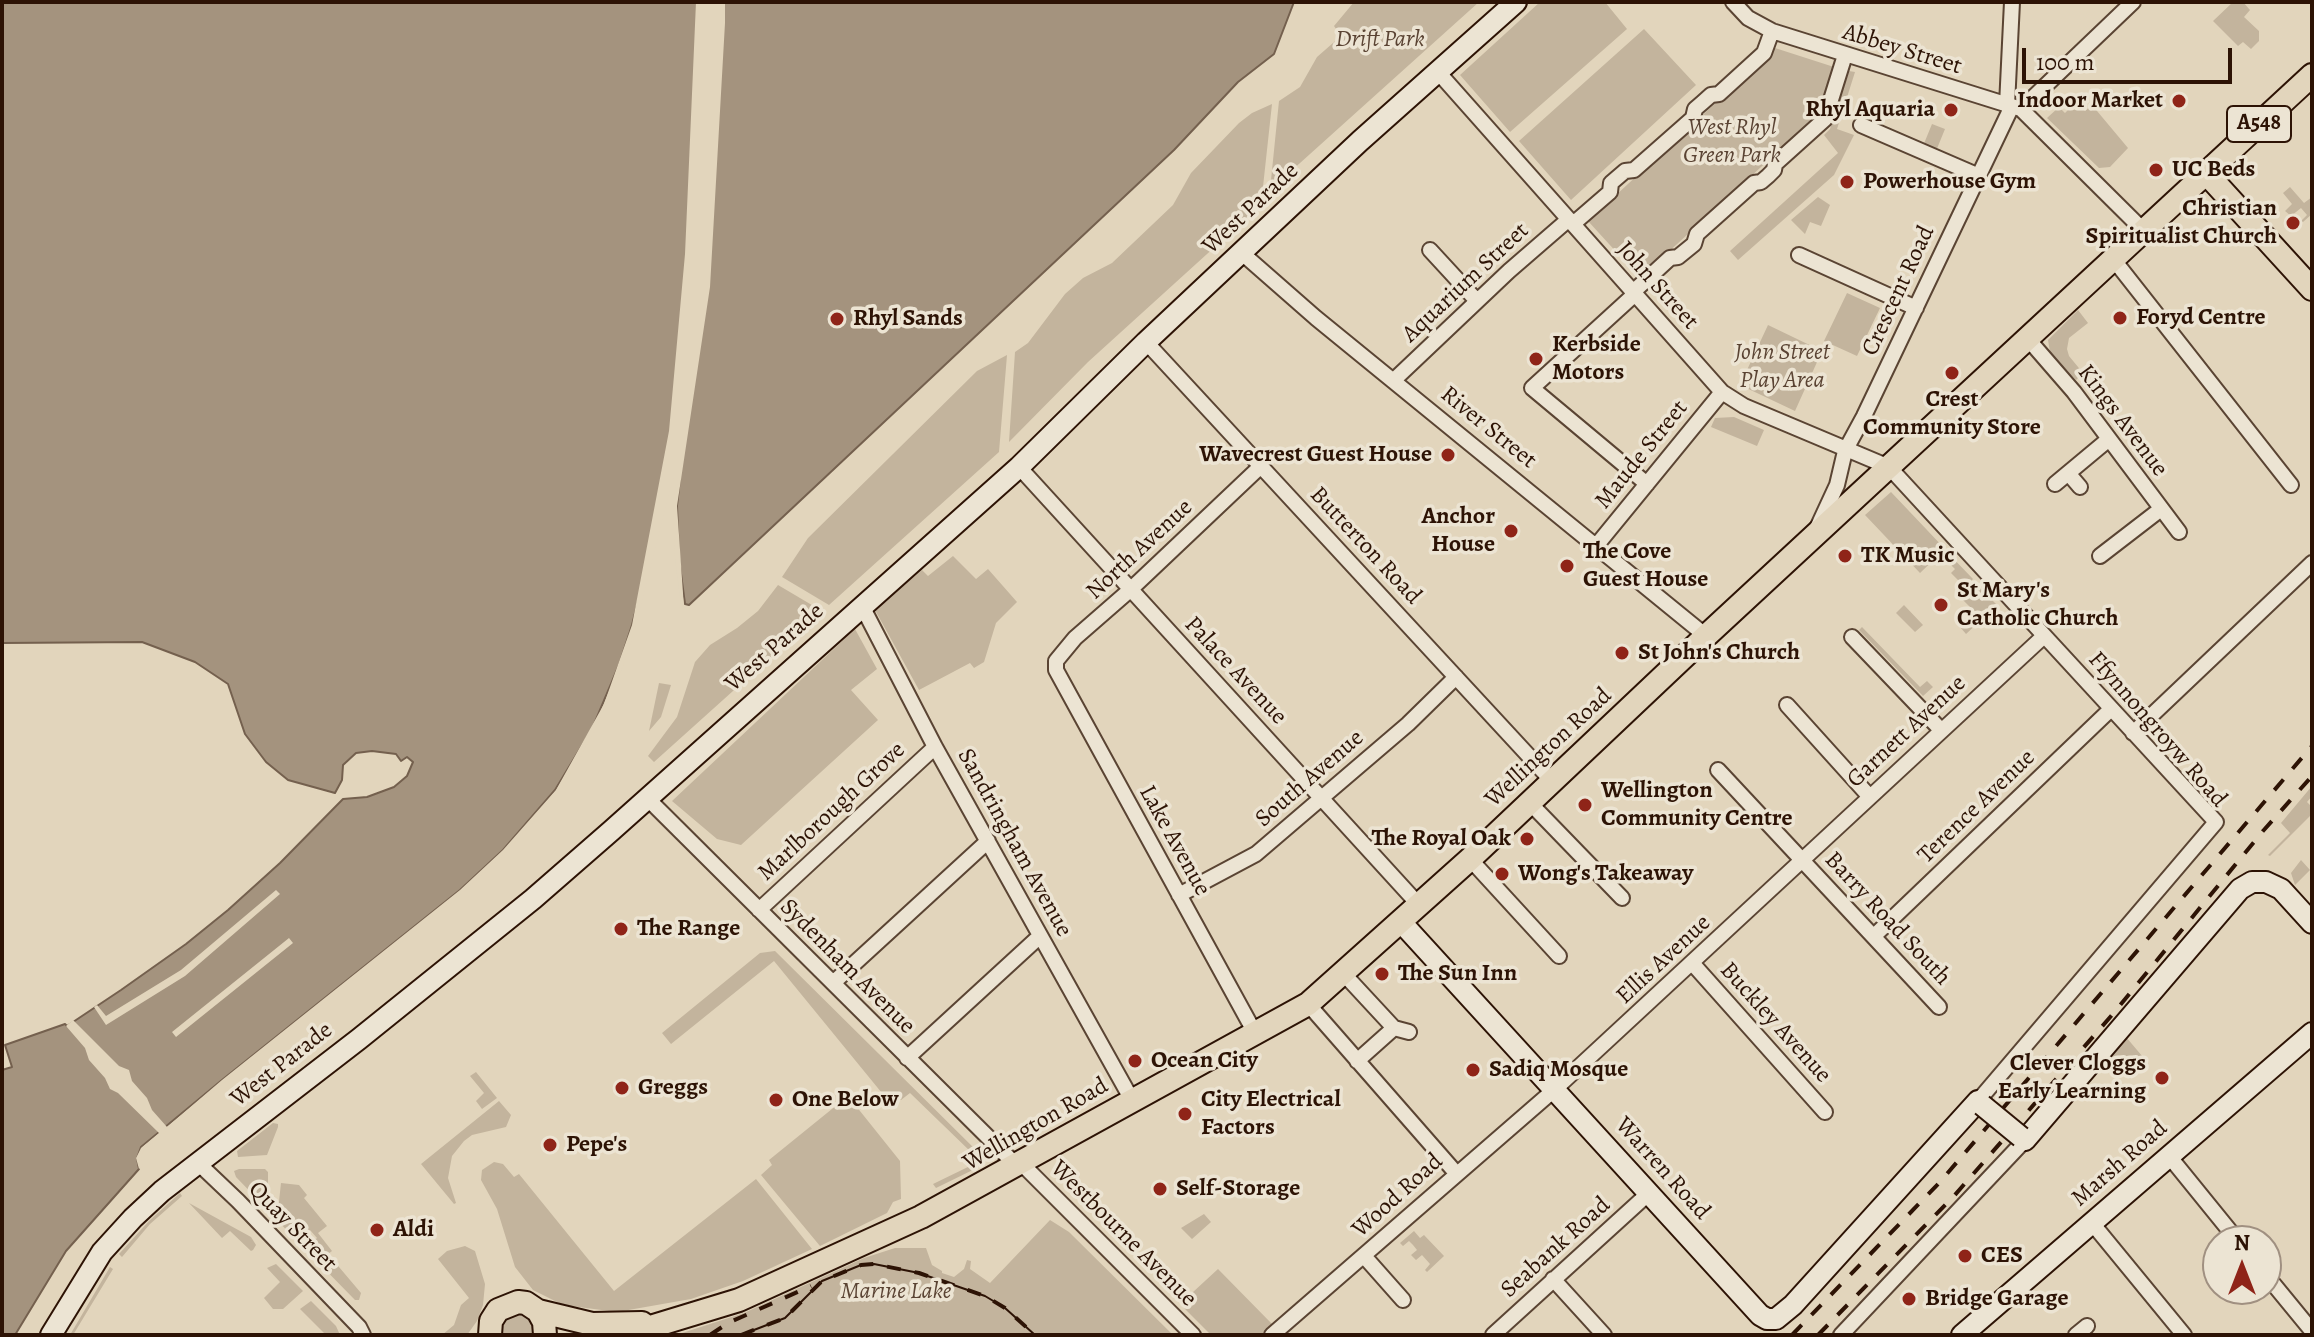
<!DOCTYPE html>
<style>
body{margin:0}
#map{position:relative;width:2314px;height:1337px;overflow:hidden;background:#e2d5bc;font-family:Alegreya,serif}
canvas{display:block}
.frame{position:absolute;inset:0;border:4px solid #2d1305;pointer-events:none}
.north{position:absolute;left:2202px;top:1225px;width:80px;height:80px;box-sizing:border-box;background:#ece4d3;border:2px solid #a09081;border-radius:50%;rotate:0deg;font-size:22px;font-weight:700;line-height:32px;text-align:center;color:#2d1305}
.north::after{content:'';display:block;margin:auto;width:28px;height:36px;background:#8f2418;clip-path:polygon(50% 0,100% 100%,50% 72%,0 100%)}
.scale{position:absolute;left:2022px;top:48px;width:210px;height:36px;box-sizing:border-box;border:4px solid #2d1305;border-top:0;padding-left:10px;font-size:24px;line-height:28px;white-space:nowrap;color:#2d1305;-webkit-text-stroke:6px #ece4d3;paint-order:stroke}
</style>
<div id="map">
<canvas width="2314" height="1337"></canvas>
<div class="frame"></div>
<div class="north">N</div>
<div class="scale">100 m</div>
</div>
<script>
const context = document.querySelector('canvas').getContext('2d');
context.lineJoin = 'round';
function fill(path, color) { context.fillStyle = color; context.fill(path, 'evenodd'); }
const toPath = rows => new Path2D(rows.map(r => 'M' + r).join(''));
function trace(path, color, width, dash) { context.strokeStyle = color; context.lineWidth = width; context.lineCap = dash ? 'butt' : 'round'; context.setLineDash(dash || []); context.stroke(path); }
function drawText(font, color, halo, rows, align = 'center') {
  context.font = font + ' Alegreya,serif'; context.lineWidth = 7; context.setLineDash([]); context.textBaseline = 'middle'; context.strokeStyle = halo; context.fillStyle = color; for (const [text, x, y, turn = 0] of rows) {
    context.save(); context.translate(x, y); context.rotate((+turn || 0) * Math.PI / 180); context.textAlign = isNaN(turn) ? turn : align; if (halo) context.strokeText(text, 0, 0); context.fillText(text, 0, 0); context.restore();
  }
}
fill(toPath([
 [1354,2,1479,2,1270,190,1279,101,1300,87,1317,57,1341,36,1334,26],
 [1540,2,1605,2,1627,29,1510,132,1460,75],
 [2233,2,2243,2,2250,10,2244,17,2259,31,2259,41,2251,49,2243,42,2238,46,2213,21],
 [1644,29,1696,85,1571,200,1519,141],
 [1775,48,1834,67,1821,112,1640,278,1588,221],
 [1849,71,1855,72,1837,129,1854,135,1834,175,1738,260,1730,251,1838,153,1824,135,1830,129],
 [1272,104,1261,205,1088,362,1009,442,1015,352,1028,343,1065,294,1083,278,1112,263,1173,205,1191,173,1239,123,1252,113],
 [2079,104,2085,111,2092,105,2128,148,2110,167,2099,168,2047,118,2059,107,2065,113,2073,105,2076,107],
 [1932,124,1945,129,1936,151,1923,146],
 [2290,187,2304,203,2312,197,2312,214,2303,222,2301,221,2307,215,2301,208,2291,216,2285,211,2292,204,2283,193],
 [1818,197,1830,205,1821,226,1810,222,1805,234,1791,220],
 [1847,293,1880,308,1857,356,1824,341],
 [2078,310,2088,323,2069,338,2067,349,2069,356,2083,373,2076,380,2050,352,2048,340],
 [1768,325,1822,351,1795,411,1740,385],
 [1007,355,999,452,829,605,782,577,808,538,893,454,977,371],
 [1734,417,1764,430,1757,446,1711,427,1715,418],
 [1891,492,1945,549,1920,573,1865,515],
 [1948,553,1973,579,1965,587,1951,573,1955,569,1943,557],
 [953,556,976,579,988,569,1017,602,996,623,984,662,974,668,970,663,919,690,875,610,922,570,928,576],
 [778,585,822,611,654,762,648,756,677,717,695,662,710,645,737,628,758,611],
 [1978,586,1997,605,1966,634,1960,627,1975,612,1963,600],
 [1904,605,1923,625,1915,632,1896,613],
 [1862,627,1920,687,1927,681,1933,687,1923,696,1859,630],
 [855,629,877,669,851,690,878,720,741,845,717,839,672,801],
 [659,683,671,685,661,717,649,731],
 [2312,786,2312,796,2307,802,2312,807,2312,814,2270,856,2268,855,2290,833,2281,823],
 [2301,860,2310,870,2295,885,2291,873],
 [775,951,982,1156,984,1160,983,1165,936,1188,933,1184,970,1166,972,1153,910,1093,901,1100,886,1098,774,961,671,1044,662,1033,760,953],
 [2126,1037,2148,1063,2130,1079,2110,1056],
 [476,1072,497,1098,482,1109,476,1101,484,1093,470,1076],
 [848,1096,900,1161,901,1199,893,1202,887,1213,820,1246,761,1175,772,1165,769,1160],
 [499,1101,511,1115,506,1127,472,1135,464,1141,452,1156,448,1178,456,1203,454,1204,421,1164],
 [273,1123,278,1124,278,1127,267,1155,238,1157,237,1151],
 [494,1162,503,1164,514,1177,519,1174,614,1291,756,1179,812,1249,743,1281,691,1299,617,1312,563,1305,533,1290,515,1267,497,1209,481,1180,482,1170],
 [239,1169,265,1169,268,1172,268,1206,264,1206,236,1177,234,1171],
 [281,1183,299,1185,307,1195,304,1198,327,1226,318,1233,332,1251,328,1254,361,1293,359,1300,355,1300,305,1249,317,1238,310,1230,297,1241,277,1220],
 [180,1193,182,1196,150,1224,122,1257,119,1254,149,1221],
 [189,1203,251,1237,256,1245,253,1250,251,1251,230,1231,222,1238],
 [1204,1214,1211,1222,1192,1239,1181,1228],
 [1050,1220,1069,1232,1173,1335,676,1335,744,1313,864,1258,895,1248,926,1248,932,1265,942,1271,942,1273,954,1277,964,1269,967,1260,971,1261,970,1269,990,1283],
 [1414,1231,1420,1238,1424,1235,1444,1256,1427,1272,1425,1270,1430,1264,1422,1255,1416,1260,1411,1255,1417,1250,1413,1245,1409,1241,1403,1246,1400,1243],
 [465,1246,475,1251,485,1284,483,1305,477,1321,467,1335,442,1335,454,1325,461,1305,469,1298,438,1259,447,1251],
 [276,1264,303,1291,283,1309,273,1309,264,1298,280,1282,267,1268],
 [110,1267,113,1269,73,1335,70,1335],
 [1218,1269,1273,1325,1261,1335,1211,1335,1180,1304],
 [311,1301,336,1326,340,1335,326,1335,300,1309],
 [515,1313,527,1315,531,1319,535,1335,501,1335,502,1323]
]), '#c3b49d');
const water = toPath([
 [2,2,1294,2,1274,54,1238,82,1174,150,689,605,685,604,679,559,677,506,680,478,671,472,632,625,619,665,592,729,555,790,503,850,460,890,222,1080,141,1147,137,1158,139,1169,66,1251,15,1335,2,1335,2,1070,12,1067,5,1045,65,1024,67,1026,121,990,186,944,228,910,280,863,343,799,367,797,394,787,407,776,413,762,407,757,401,761,396,754,372,751,356,753,343,765,342,780,335,793,288,780,266,762,245,734,228,684,195,662,142,642,2,643,2,2]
]);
fill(water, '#a4937e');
trace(water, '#74604e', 2);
fill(toPath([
 [696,2,725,2,725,23,710,287,677,506,684,608,681,604,675,559,673,506,676,480,673,478,636,626,623,666,595,731,559,793,506,853,463,893,224,1083,144,1150,141,1158,143,1166,139,1169,136,1158,141,1148,159,1133,118,1093,110,1089,105,1078,89,1060,85,1048,66,1026,73,1020,119,1066,129,1070,132,1081,147,1098,152,1110,167,1127,222,1080,460,890,503,850,556,790,604,704,632,625,669,431,685,254],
 [276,890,280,894,185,976,106,1025,94,1007,97,1005,106,1016,181,970],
 [289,938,293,943,176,1037,172,1032]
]), '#e2d5bc');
const street = toPath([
 [1733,2,1748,18,1772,31,2021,109,2144,231],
 [1438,72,1722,392,1744,406,1889,467,2216,822,1978,1101],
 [2007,105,2012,2],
 [2021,109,2133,2],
 [1861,125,1979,176],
 [1573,224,1610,192,1611,183,1625,171,1634,170,1693,118,1695,109,1702,103,1711,95,1719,94,1764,53,1772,31],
 [1430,250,1477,301],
 [1243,254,1316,318,1706,636],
 [1799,255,1916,308],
 [2114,260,2291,485],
 [1633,292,1670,258,1678,257,1694,244,1697,234,1754,183,1761,182,1768,176,1774,170,1775,164,1825,119,1845,55],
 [1635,294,1532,388,1647,484],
 [2028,339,2074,392,2179,532],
 [1146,342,1552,781],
 [1394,380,1509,271,1569,219],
 [1019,467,1419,905],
 [2068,473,2080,487],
 [2055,484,2109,439],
 [1818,526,1837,485,1845,451,1864,416,2012,106],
 [1596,546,1722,392],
 [2100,556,2161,509],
 [862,606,935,747,1132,1100],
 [1852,637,1941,730],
 [1787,705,1870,797],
 [2133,733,2312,563],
 [1718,770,1939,1007],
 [647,798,1017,1166],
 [1529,802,1622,898],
 [1470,859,1559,956],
 [1179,895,1256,854,1408,724,1456,677],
 [759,910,935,747],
 [1874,936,2111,709],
 [1693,964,1825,1112],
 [1343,973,1394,1028,1357,1061],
 [833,983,988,841],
 [1308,1004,1456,1173],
 [1394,1028,1409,1032],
 [1255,1033,1056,670,1056,661,1075,638,1130,590,1261,466],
 [907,1058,1040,936],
 [2169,1156,2238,1241],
 [198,1163,238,1201,359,1327,363,1335],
 [1022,1164,1193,1335],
 [2092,1223,2184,1335],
 [1364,1256,1403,1300],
 [2266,1275,2312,1331],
 [1553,1279,1604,1335],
 [1272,1335,1554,1090,2044,636],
 [1493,1335,1649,1193],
 [1841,1335,2025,1140],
 [2076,1335,2087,1326]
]);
const secondary = toPath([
 [1401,922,1760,1315,1767,1319,1776,1319,1793,1305,1978,1101,1982,1105],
 [2021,1137,2025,1140,2240,889,2252,882,2266,882,2281,889,2312,923],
 [51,1335,102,1252,133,1218,162,1191,359,1039,533,899,611,831,1019,467,1146,342,1360,141,1516,2],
 [1962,1335,2312,1033]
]);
const primary = toPath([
 [2207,174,2312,289],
 [538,1311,592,1324,642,1323],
 [490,1335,491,1321,498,1310,518,1302,526,1303,538,1311,544,1322,545,1335],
 [624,1335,739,1300,921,1217,1308,1004,1470,859,1706,636,2312,75]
]);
trace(street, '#5a4433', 18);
trace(secondary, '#2d1305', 24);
trace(primary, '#2d1305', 26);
trace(street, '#ece4d3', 14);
trace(secondary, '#ece4d3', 20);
trace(primary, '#e2d5bc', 22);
trace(toPath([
 [741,1335,785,1318,822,1281,861,1265,874,1264,919,1273,985,1296,1005,1308,1035,1335]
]), '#2d1305', 2);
trace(toPath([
 [710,1335,728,1323,811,1286],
 [741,1335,785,1318,822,1281,861,1265,874,1264,919,1273,985,1296,1005,1308,1035,1335],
 [1792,1335,1940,1182,2312,746],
 [1818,1335,1954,1196,2112,1015,2263,831,2312,776]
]), '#2d1305', 4, [14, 14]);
const secondaryBridge = toPath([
 [1982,1105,2021,1137]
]);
trace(secondaryBridge, '#2d1305', 24, []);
trace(secondaryBridge, '#ece4d3', 20);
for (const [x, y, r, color] of [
 [2179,101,8,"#8f2418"],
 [1951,110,8,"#8f2418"],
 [2156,170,8,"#8f2418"],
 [1847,182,8,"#8f2418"],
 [2293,223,8,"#8f2418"],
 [2120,318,8,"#8f2418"],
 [837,319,8,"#8f2418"],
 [1536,359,8,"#8f2418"],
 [1952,373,8,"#8f2418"],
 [1448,455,8,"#8f2418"],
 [1511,531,8,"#8f2418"],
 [1845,556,8,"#8f2418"],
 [1567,566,8,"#8f2418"],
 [1941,605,8,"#8f2418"],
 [1622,653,8,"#8f2418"],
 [1585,805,8,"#8f2418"],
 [1527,839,8,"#8f2418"],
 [1502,874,8,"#8f2418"],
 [621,929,8,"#8f2418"],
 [1382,974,8,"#8f2418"],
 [1135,1061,8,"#8f2418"],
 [1473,1070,8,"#8f2418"],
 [2162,1078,8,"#8f2418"],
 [622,1088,8,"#8f2418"],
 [776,1100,8,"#8f2418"],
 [1185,1114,8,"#8f2418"],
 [550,1145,8,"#8f2418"],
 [1160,1189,8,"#8f2418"],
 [377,1230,8,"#8f2418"],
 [1965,1256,8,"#8f2418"],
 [1909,1299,8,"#8f2418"]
]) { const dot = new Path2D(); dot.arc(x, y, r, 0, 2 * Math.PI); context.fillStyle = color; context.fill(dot); trace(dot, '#ece4d3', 3); }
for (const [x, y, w] of [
 [2259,124,64]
]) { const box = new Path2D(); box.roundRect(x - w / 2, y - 18, w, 36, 6); context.fillStyle = '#ece4d3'; context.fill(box); trace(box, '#2d1305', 2); }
drawText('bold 22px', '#2d1305', null, [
 ["A548",2259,124]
]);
drawText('italic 24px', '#5a4333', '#ece4d3', [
 ["Drift Park",1380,40],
 ["West Rhyl",1732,128],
 ["Green Park",1732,156],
 ["John Street",1782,353],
 ["Play Area",1782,381],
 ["Marine Lake",896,1292]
]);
drawText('24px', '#2d1305', '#ece4d3', [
 ["Abbey Street",1902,50,17],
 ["West Parade",1251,209,-43],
 ["Aquarium Street",1466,283,-43],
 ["John Street",1657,286,48],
 ["Crescent Road",1899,291,-65],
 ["Kings Avenue",2122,421,53],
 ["River Street",1488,428,39],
 ["Maude Street",1642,455,-51],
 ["Butterton Road",1365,546,47],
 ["North Avenue",1140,550,-43],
 ["West Parade",775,648,-41],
 ["Palace Avenue",1235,671,47],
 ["Ffynnongroyw Road",2157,730,49],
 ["Garnett Avenue",1907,732,-43],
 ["Wellington Road",1549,748,-43],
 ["South Avenue",1310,779,-41],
 ["Terence Avenue",1977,807,-44],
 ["Marlborough Grove",832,812,-43],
 ["Lake Avenue",1174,841,61],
 ["Sandringham Avenue",1014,843,61],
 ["Barry Road South",1887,919,47],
 ["Ellis Avenue",1664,960,-43],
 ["Sydenham Avenue",847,967,45],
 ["Buckley Avenue",1775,1023,48],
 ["West Parade",282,1065,-38],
 ["Wellington Road",1036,1125,-30],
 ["Marsh Road",2120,1164,-41],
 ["Warren Road",1662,1169,48],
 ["Wood Road",1398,1196,-42],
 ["Quay Street",292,1227,46],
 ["Westbourne Avenue",1123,1234,45],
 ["Seabank Road",1556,1248,-42]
]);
drawText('bold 24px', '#2d1305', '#ece4d3', [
 ["Indoor Market",2163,101,"right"],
 ["Rhyl Aquaria",1935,110,"right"],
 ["UC Beds",2172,170],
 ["Powerhouse Gym",1863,182],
 ["Christian",2277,209,"right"],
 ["Spiritualist Church",2277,237,"right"],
 ["Foryd Centre",2136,318],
 ["Rhyl Sands",853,319],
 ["Kerbside",1552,345],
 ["Motors",1552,373],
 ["Crest",1952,400,"center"],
 ["Community Store",1952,428,"center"],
 ["Wavecrest Guest House",1432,455,"right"],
 ["Anchor",1495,517,"right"],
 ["House",1495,545,"right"],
 ["The Cove",1583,552],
 ["Guest House",1583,580],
 ["TK Music",1861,556],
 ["St Mary's",1957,591],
 ["Catholic Church",1957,619],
 ["St John's Church",1638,653],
 ["Wellington",1601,791],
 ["Community Centre",1601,819],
 ["The Royal Oak",1511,839,"right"],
 ["Wong's Takeaway",1518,874],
 ["The Range",637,929],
 ["The Sun Inn",1398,974],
 ["Ocean City",1151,1061],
 ["Clever Cloggs",2146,1064,"right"],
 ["Early Learning",2146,1092,"right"],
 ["Sadiq Mosque",1489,1070],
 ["Greggs",638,1088],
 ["One Below",792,1100],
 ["City Electrical",1201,1100],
 ["Factors",1201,1128],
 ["Pepe's",566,1145],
 ["Self-Storage",1176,1189],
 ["Aldi",393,1230],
 ["CES",1981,1256],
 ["Bridge Garage",1925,1299]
], 'left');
</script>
